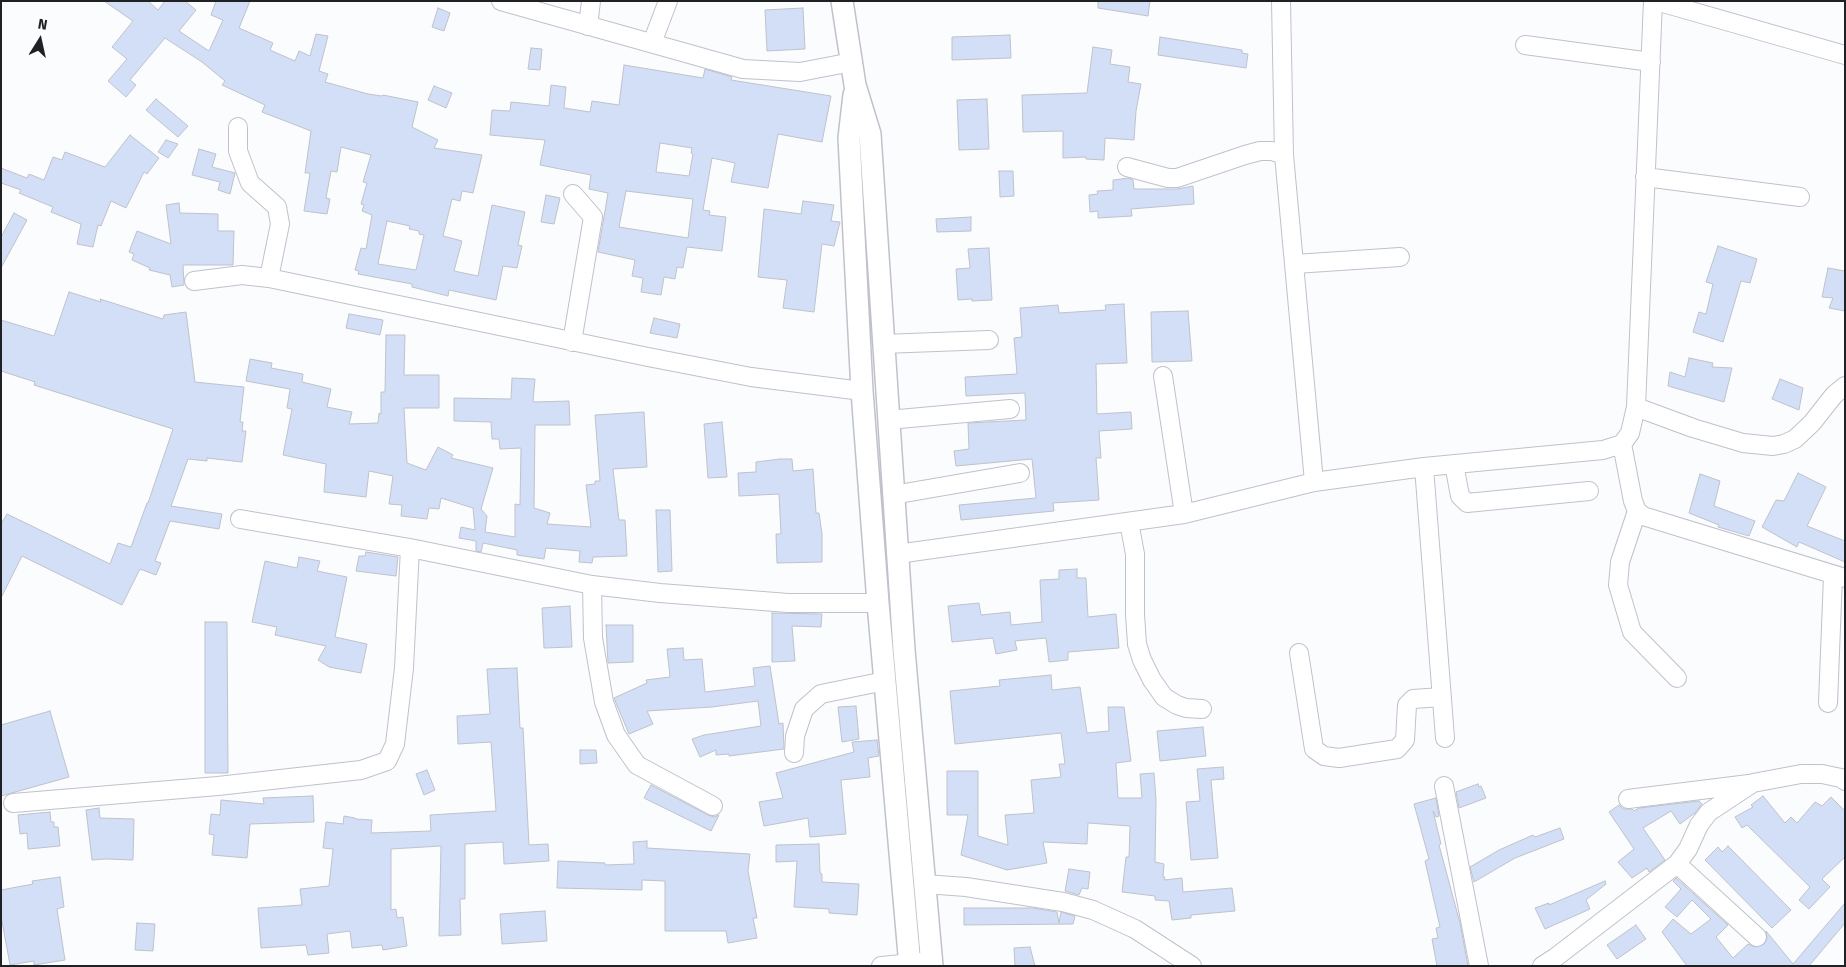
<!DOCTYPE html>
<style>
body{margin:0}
#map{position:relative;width:1846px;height:967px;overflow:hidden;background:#fbfcfe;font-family:"Fira Sans",sans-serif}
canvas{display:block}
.frame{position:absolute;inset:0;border:2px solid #202125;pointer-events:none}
.north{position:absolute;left:15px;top:15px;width:50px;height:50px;-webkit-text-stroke:4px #fbfcfe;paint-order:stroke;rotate:10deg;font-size:14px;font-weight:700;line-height:20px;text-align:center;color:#202125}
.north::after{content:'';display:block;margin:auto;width:18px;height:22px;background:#202125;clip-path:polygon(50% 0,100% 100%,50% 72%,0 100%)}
</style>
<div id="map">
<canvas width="1846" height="967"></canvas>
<div class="frame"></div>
<div class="north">N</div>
</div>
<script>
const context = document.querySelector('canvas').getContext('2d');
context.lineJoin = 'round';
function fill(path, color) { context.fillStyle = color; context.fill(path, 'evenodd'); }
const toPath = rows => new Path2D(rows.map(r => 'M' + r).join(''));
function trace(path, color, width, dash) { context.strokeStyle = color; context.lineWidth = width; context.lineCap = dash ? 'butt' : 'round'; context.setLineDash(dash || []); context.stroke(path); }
const building = toPath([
 [104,1,148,1,158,10,165,1,185,1,196,10,179,31,209,51,223,20,211,15,216,1,250,1,239,28,273,43,270,50,295,61,299,51,310,56,316,34,328,36,319,71,328,74,325,82,368,94,382,96,383,95,418,102,412,127,438,140,434,148,482,155,473,193,462,191,460,201,452,199,443,236,462,241,454,271,478,276,492,205,525,212,518,245,522,246,517,268,503,266,496,300,449,290,448,296,412,287,412,284,358,274,359,271,355,270,361,248,366,249,372,215,362,211,364,205,361,204,367,183,363,182,371,155,341,147,337,172,331,171,326,198,330,199,327,214,304,211,310,173,305,173,311,131,262,112,265,105,222,85,225,81,202,62,165,38,130,80,136,85,126,97,108,81,127,59,112,47,133,21,104,1],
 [387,221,410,226,409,229,419,231,419,234,424,235,416,270,378,264,387,221],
 [1098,1,1150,1,1148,16,1098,8,1098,1],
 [438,8,450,13,444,31,432,27,438,8],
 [803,8,805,49,767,51,765,10,803,8],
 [1010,35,1011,58,952,60,952,37,1010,35],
 [1160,37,1242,50,1242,53,1248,54,1246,68,1158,55,1160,37],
 [1093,47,1112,50,1110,64,1130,67,1128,82,1141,84,1136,111,1134,140,1105,138,1104,160,1086,159,1086,157,1063,158,1063,131,1023,132,1022,95,1087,93,1093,47],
 [531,48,542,49,540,70,528,69,531,48],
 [624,65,703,78,705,69,732,77,731,80,831,96,822,142,778,134,768,188,731,182,735,163,712,158,703,210,710,211,709,215,726,217,722,251,687,247,683,268,677,267,675,279,664,277,661,295,641,292,643,278,632,276,635,260,598,252,608,193,589,189,591,175,540,165,545,140,490,135,492,110,510,111,511,102,549,106,551,85,566,87,564,108,590,112,592,101,619,105,624,65],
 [660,143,692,148,691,153,693,154,689,176,656,172,660,143],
 [626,191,693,199,688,238,619,227,626,191],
 [434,86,452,93,446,108,428,100,434,86],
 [156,99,188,126,178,137,146,110,156,99],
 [987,99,989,149,959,150,957,100,987,99],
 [130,135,159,158,147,174,144,172,126,208,111,201,101,226,98,225,93,247,77,244,81,224,51,212,53,207,19,193,21,190,1,183,1,168,27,178,29,174,44,180,53,157,62,160,65,152,105,167,130,135],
 [166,140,178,144,168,158,158,152,166,140],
 [199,149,216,154,212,167,235,173,230,194,218,190,220,182,192,175,199,149],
 [999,171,1013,171,1014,196,1000,197,999,171],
 [1129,178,1133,180,1134,189,1177,189,1193,186,1194,204,1131,209,1132,216,1098,218,1098,211,1090,212,1089,195,1098,194,1097,191,1113,190,1113,180,1129,178],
 [546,195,560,198,554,224,541,222,546,195],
 [803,201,834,205,831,221,840,222,834,246,822,244,814,312,783,308,787,280,758,277,764,209,801,214,803,201],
 [179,203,180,213,218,214,218,231,234,231,233,265,183,265,184,285,172,287,170,275,149,270,150,268,132,260,134,254,129,252,137,231,171,244,166,205,179,203],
 [14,213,27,220,1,268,1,237,14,213],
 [971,217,971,231,937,232,936,219,971,217],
 [1718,246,1757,259,1750,283,1741,281,1723,342,1693,332,1699,312,1706,314,1713,284,1706,282,1718,246],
 [989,248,992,300,972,301,972,299,958,300,956,269,970,268,968,249,989,248],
 [1828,268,1845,271,1845,311,1829,308,1833,298,1822,297,1828,268],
 [69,292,101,302,100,299,163,319,164,315,186,312,195,382,244,387,240,422,243,422,242,431,246,431,242,462,207,458,207,461,188,459,171,506,222,514,219,529,170,521,155,561,161,563,156,575,140,569,122,605,22,556,1,598,1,524,7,514,110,564,118,543,131,547,147,503,148,503,173,429,34,385,35,382,1,371,1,320,54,336,69,292],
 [1124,304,1127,363,1096,364,1097,414,1131,412,1132,429,1099,431,1101,458,1096,458,1099,500,1053,503,1054,511,961,520,959,505,1036,498,1032,459,956,466,954,451,969,449,968,423,1026,420,1025,393,966,396,965,377,1017,374,1014,338,1022,337,1020,308,1058,305,1059,313,1106,310,1105,305,1124,304],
 [1188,311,1192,361,1152,362,1151,312,1188,311],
 [349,314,383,320,380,335,346,328,349,314],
 [654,318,680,324,677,338,650,333,654,318],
 [386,335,405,335,404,375,439,375,439,408,404,408,407,463,426,470,438,447,453,455,451,458,493,468,481,509,487,516,485,532,515,537,515,504,520,505,521,448,500,449,499,439,492,439,491,422,454,421,454,398,511,399,512,378,535,379,533,402,569,401,570,425,535,425,534,508,550,513,547,524,591,527,586,485,595,484,595,481,600,481,595,415,644,412,647,467,613,469,619,520,625,520,627,556,593,557,592,563,579,562,580,551,546,548,544,559,517,555,517,550,483,543,481,552,476,551,476,541,459,538,461,527,475,530,473,508,441,498,439,509,429,508,427,519,401,516,402,505,389,504,393,476,369,471,366,497,324,492,326,464,283,455,292,409,287,408,290,389,246,381,250,359,272,363,271,368,303,374,302,382,331,389,327,407,352,412,349,424,378,423,379,413,381,414,381,392,385,392,386,335],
 [1689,358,1713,363,1712,367,1732,368,1724,402,1668,386,1670,372,1685,377,1689,358],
 [1780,379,1803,388,1799,410,1772,399,1780,379],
 [722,422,727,477,708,478,704,424,722,422],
 [780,459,792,459,793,471,813,469,816,513,819,513,822,534,822,562,777,563,776,534,781,534,779,494,739,496,738,473,756,472,756,462,780,459],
 [1798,473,1826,487,1807,526,1845,541,1845,562,1799,542,1797,547,1762,527,1776,500,1784,501,1798,473],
 [1700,474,1720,481,1714,506,1755,521,1749,536,1718,527,1719,525,1689,513,1700,474],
 [656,510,670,510,672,571,658,572,656,510],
 [366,552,398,557,396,576,356,571,359,556,365,556,366,552],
 [299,557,320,561,317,571,347,577,335,637,367,644,361,673,329,667,318,660,326,646,275,635,277,627,252,622,265,561,297,568,299,557],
 [1077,569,1077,578,1086,578,1088,617,1116,614,1119,648,1068,652,1068,660,1049,662,1046,638,1015,641,1017,650,996,654,993,638,952,642,948,606,979,603,981,615,1010,612,1011,625,1042,622,1040,580,1059,579,1059,570,1077,569],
 [570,606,572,647,544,648,542,608,570,606],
 [772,613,822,614,821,627,792,626,795,661,772,662,772,613],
 [205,622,227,622,228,773,205,773,205,622],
 [606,625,633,625,633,662,608,663,606,625],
 [683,648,684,660,702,659,705,692,755,686,753,668,770,666,779,724,783,723,784,749,729,756,729,754,716,755,716,750,700,757,692,739,704,735,761,726,758,701,712,707,647,711,653,724,629,734,614,698,647,683,646,680,670,677,667,649,683,648],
 [517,668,520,728,523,728,529,845,548,844,549,861,504,864,503,842,465,844,465,899,460,899,461,935,439,936,441,846,391,849,391,910,396,909,397,918,403,917,407,946,383,950,382,945,352,948,350,931,327,934,329,953,308,955,306,945,261,948,258,908,302,905,300,889,329,886,333,849,323,848,326,822,343,824,344,816,355,818,356,819,372,820,371,833,431,831,430,815,496,811,491,742,458,744,457,716,490,714,487,669,517,668],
 [1051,675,1052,690,1080,687,1087,733,1109,731,1108,707,1124,707,1131,761,1116,763,1118,798,1142,798,1140,774,1154,773,1156,800,1155,862,1164,864,1163,877,1165,877,1164,880,1182,878,1183,892,1232,888,1235,911,1191,915,1191,918,1172,920,1169,901,1155,900,1155,896,1122,892,1126,857,1129,857,1130,826,1088,823,1087,844,1043,842,1047,863,1007,870,961,855,968,815,947,815,947,771,978,771,978,836,1008,845,1005,815,1034,813,1031,780,1061,777,1059,764,1065,764,1061,733,955,744,950,691,1000,686,999,680,1051,675],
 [856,706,859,739,842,742,838,707,856,706],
 [50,711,69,777,1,796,1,725,50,711],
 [1203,727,1206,756,1160,761,1157,731,1203,727],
 [877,740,879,756,868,758,870,777,841,780,846,834,810,837,808,818,764,826,759,802,783,798,776,773,854,752,852,742,877,740],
 [580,750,596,750,597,763,580,764,580,750],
 [1223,767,1224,779,1211,780,1218,858,1191,860,1186,802,1200,801,1197,769,1223,767],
 [427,770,435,790,424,795,416,774,427,770],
 [1478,784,1479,787,1481,786,1486,798,1459,808,1456,792,1478,784],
 [651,785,708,815,714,817,719,815,711,831,644,798,651,785],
 [313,796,314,822,250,824,247,858,212,855,214,835,209,834,211,814,220,815,221,800,264,804,263,798,313,796],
 [1763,796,1785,823,1791,817,1797,823,1815,802,1822,806,1831,797,1845,811,1845,857,1822,879,1830,887,1809,909,1799,900,1810,887,1747,825,1742,828,1735,817,1753,807,1751,805,1763,796],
 [1436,798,1439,816,1436,817,1433,811,1441,844,1439,845,1460,923,1468,966,1437,966,1432,939,1438,938,1436,928,1440,927,1425,861,1429,859,1414,804,1436,798],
 [1699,801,1702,804,1695,813,1680,824,1671,811,1643,828,1665,860,1649,872,1647,868,1632,878,1618,862,1634,849,1609,812,1619,805,1623,809,1632,809,1634,811,1639,808,1699,801],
 [99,808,100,818,134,819,133,860,106,859,92,860,86,810,99,808],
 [50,812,51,822,54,822,54,827,58,827,60,846,28,849,27,833,20,834,18,815,50,812],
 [1560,828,1564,839,1515,858,1474,882,1470,867,1499,850,1533,835,1535,837,1560,828],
 [647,841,647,848,750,854,748,871,757,918,753,918,757,938,728,943,726,931,665,931,665,881,642,880,642,890,557,888,558,861,605,863,605,865,634,864,633,842,647,841],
 [819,844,820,873,822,874,822,882,859,884,857,915,829,913,829,909,794,907,797,861,776,862,776,845,819,844],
 [1728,846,1791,910,1772,928,1705,860,1718,847,1722,852,1728,846],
 [1069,869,1090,872,1088,889,1082,888,1079,895,1065,891,1069,869],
 [60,877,64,907,57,909,65,960,34,965,34,961,10,965,1,916,1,890,33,884,32,881,60,877],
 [1676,878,1728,925,1716,937,1733,958,1748,944,1755,947,1764,944,1767,939,1766,931,1793,964,1845,903,1845,923,1809,966,1687,966,1662,932,1673,919,1691,934,1711,919,1692,900,1677,917,1665,907,1681,889,1673,881,1676,878],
 [1605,881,1606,884,1586,900,1590,909,1545,929,1535,908,1549,903,1549,905,1605,881],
 [964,908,1033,908,1057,912,1059,923,1061,912,1075,916,1073,924,964,925,964,908],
 [545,911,547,941,502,944,500,914,545,911],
 [137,923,155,924,153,951,135,950,137,923],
 [1636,925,1646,939,1617,959,1607,945,1636,925],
 [1030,947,1035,966,1015,966,1014,948,1030,947]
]);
fill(building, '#d3def7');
trace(building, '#bec2cb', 1);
const minor = toPath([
 [501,1,743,69,800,72,852,62],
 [1281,1,1284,155,1314,482],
 [1656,1,1845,55],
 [588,26,591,1],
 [652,43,668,1],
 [1525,45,1651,62],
 [238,127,238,151,250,183,277,207,280,224,269,278],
 [1127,167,1168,178,1177,178,1245,155,1260,151,1272,151,1284,155],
 [1645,177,1800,197],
 [1295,264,1400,257],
 [194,281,242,275,269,278,648,357,751,377,862,391],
 [572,342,593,217,573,194],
 [883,344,989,340],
 [1163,376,1184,514],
 [1636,407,1693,428,1743,443,1773,446,1784,444,1795,439,1812,423,1834,395,1845,386],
 [888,420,1010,409],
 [1622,444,1633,501,1637,511,1643,516,1845,578],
 [1454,464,1460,496,1467,503,1589,491],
 [1424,467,1445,738],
 [893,495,1020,473],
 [1637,511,1620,562,1618,585,1632,632,1677,678],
 [240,519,410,548,592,585,660,593,788,603,878,603],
 [1129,522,1135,554,1135,614,1137,644,1142,660,1152,680,1164,697,1177,705,1186,708,1202,709],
 [897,554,1184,514,1314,482,1424,467,1603,450,1622,444,1630,433,1636,407,1653,1],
 [592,585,593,638,604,702,616,735,637,765,713,806],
 [1299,653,1314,749,1324,756,1339,758,1397,749,1405,740,1407,705,1413,699,1442,697],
 [1828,703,1833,576],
 [794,753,795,736,804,709,821,694,885,681],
 [1444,786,1479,966],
 [1628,799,1749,784],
 [13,803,218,786,361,770,387,761,395,744,404,668,410,548],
 [1677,864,1757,937],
 [925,884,966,887,1063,902,1093,910,1135,929,1192,966],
 [881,966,923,962],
 [1542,966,1556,957,1677,864,1688,849,1699,825,1709,812,1753,783,1801,774,1822,774,1841,778,1845,781]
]);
const major = toPath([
 [842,1,855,85,870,134,904,650,932,966],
 [854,95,849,138,862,391,878,603,910,966]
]);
trace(minor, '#bfc2cb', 20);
trace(major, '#bfc2cb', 24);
trace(minor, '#fff', 18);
trace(major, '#fff', 21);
</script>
